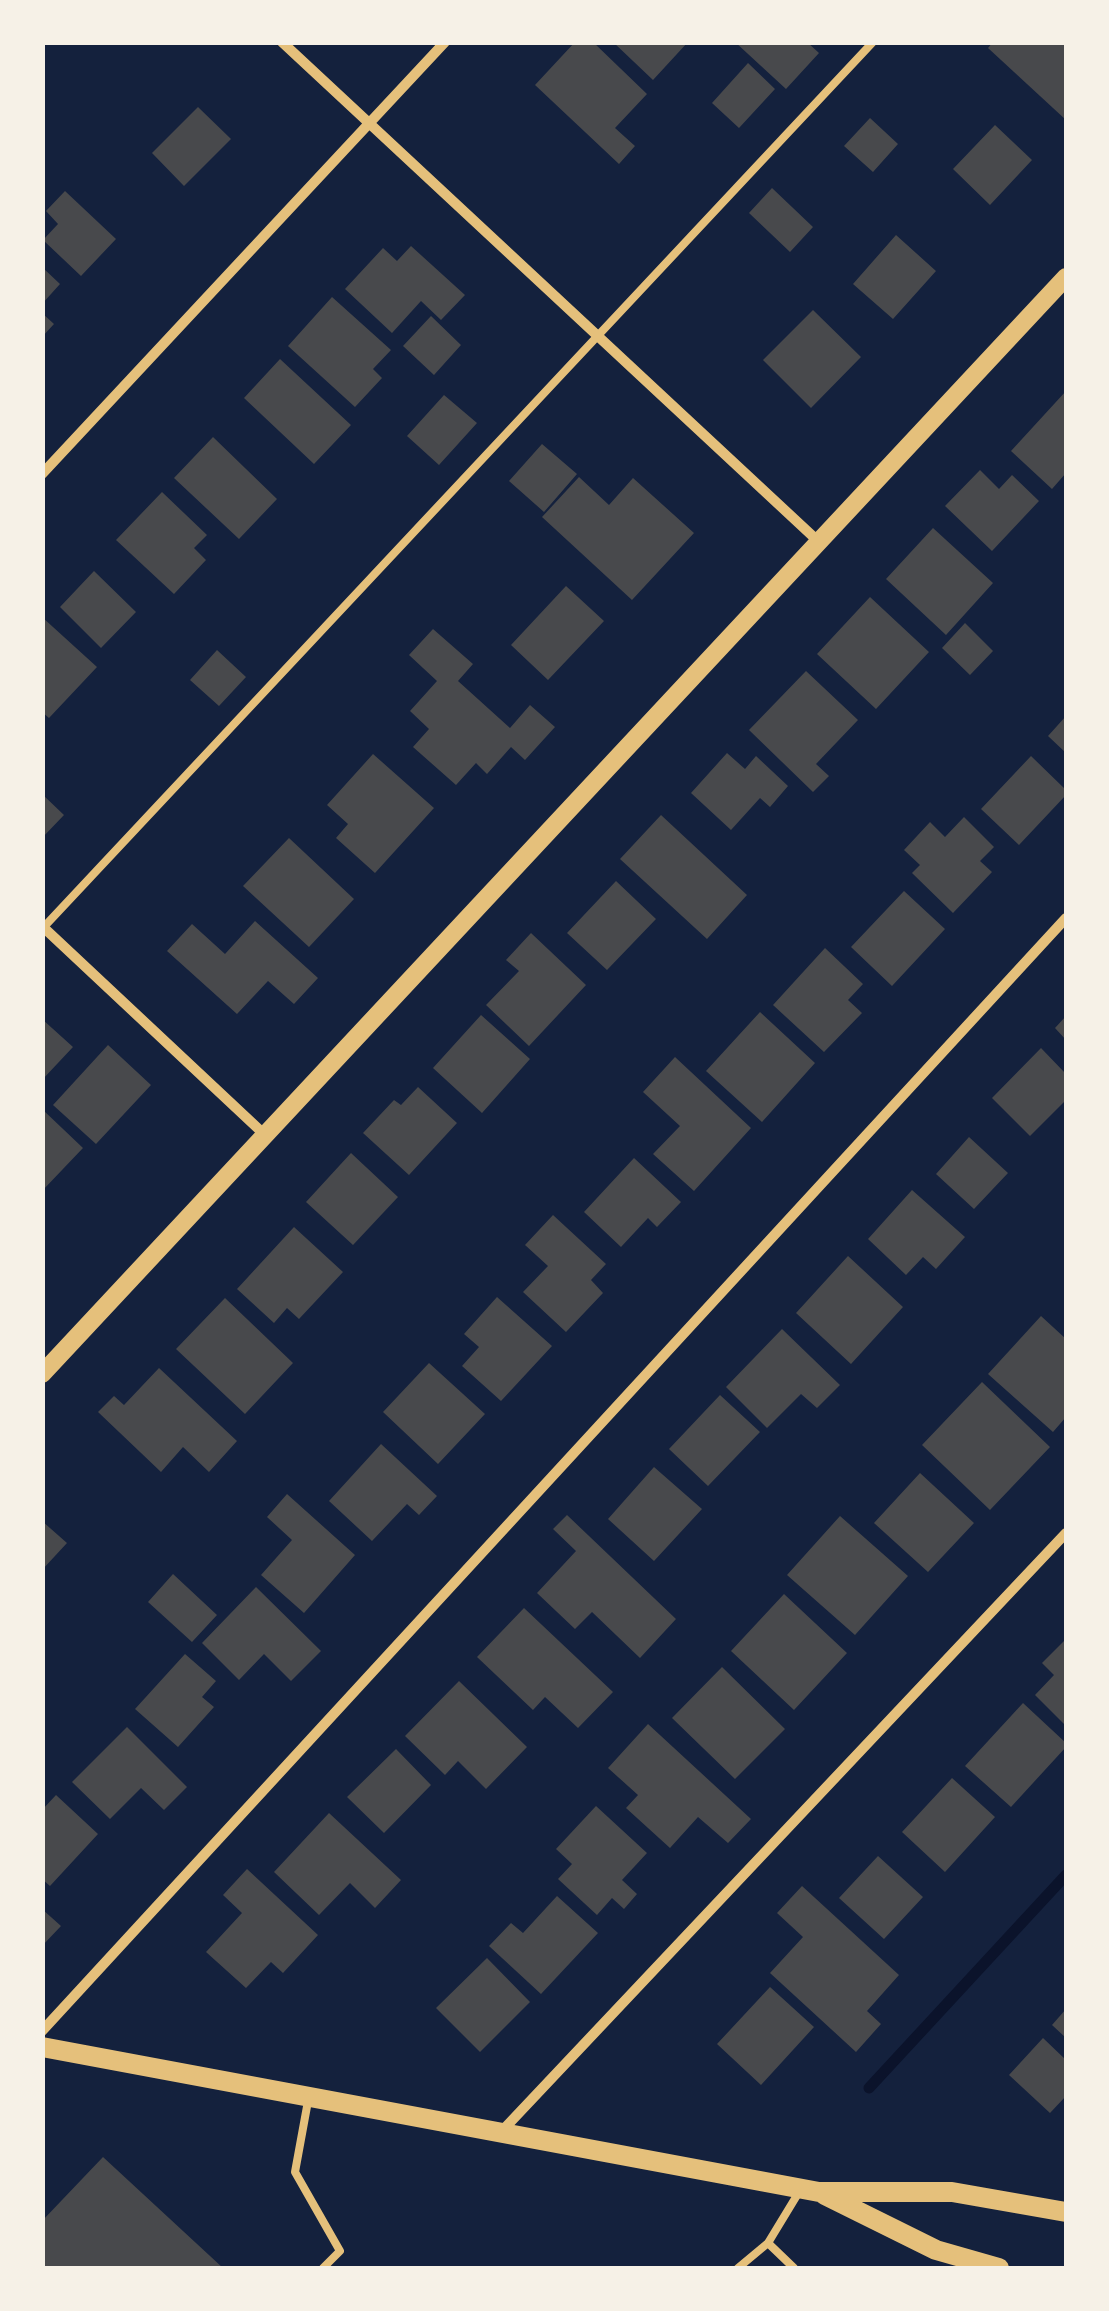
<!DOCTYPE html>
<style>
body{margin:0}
#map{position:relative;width:1109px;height:2311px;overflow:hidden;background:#14213d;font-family:Commissioner,sans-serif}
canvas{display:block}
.frame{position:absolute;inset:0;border:45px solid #f6f1e7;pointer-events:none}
</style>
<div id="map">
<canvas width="1109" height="2311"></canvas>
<div class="frame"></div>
</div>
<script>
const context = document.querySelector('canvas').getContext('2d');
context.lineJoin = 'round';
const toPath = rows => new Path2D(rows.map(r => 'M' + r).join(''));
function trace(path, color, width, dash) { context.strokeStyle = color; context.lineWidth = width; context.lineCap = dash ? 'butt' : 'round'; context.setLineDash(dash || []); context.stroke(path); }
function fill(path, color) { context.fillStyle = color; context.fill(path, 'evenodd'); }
trace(toPath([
 [869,2088,1066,1875]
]), '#0b132b', 11);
fill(toPath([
 [575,42,593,42,647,94,615,128,635,146,619,164,535,85],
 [613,42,688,42,653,80],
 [735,42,807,42,819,53,786,89],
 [993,42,1066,42,1066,120,988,48],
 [748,63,775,89,739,128,712,103],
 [198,107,231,139,184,186,152,153],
 [870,118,898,144,873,172,844,146],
 [995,125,1032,160,990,205,953,169],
 [772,188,813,227,790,252,749,213],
 [65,191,116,239,81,276,43,240,58,224,46,211],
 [896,235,936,271,893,319,853,284],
 [411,246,465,295,441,320,421,301,392,333,345,289,383,248,397,261],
 [42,267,60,284,42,304],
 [332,297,391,350,373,369,382,378,355,407,288,346],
 [813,310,861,357,811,408,763,360],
 [42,313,54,324,42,337],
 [431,316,461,345,434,375,403,346],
 [280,359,351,425,314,464,244,398],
 [1066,391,1066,473,1052,489,1011,451],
 [444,395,477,423,439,465,407,436],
 [213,437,277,499,239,539,174,478],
 [542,444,577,474,544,512,509,481],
 [980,470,999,489,1012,475,1039,501,992,551,945,506],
 [579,477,609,505,633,478,694,533,632,600,542,517],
 [162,492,207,535,194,548,206,560,174,594,116,540],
 [933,528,993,583,946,635,886,579],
 [94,571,136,612,101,648,60,607],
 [566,586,604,621,548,680,511,645],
 [870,597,929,652,876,709,817,654],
 [42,617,97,667,49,718,42,712],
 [965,623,993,651,970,675,942,648],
 [433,629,473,664,458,681,510,728,530,705,555,727,525,760,511,747,487,774,476,763,456,785,413,747,429,729,410,711,437,681,409,655],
 [217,650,246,677,219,706,190,680],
 [806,671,858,720,816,764,829,776,813,792,749,730],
 [1066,716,1066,753,1048,736],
 [727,753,745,769,756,756,788,786,770,807,760,798,731,830,691,793],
 [373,754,434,808,375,873,336,838,348,824,327,805],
 [1031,756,1066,790,1066,795,1019,845,981,809],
 [42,794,64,815,42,838],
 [661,815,747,895,707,939,620,859],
 [964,817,994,847,980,861,992,872,953,913,912,873,920,865,904,850,930,822,945,837],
 [289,838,354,899,309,947,243,886],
 [616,881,656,919,607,970,567,933],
 [904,891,945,929,892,986,851,947],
 [255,921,318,978,294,1004,268,981,237,1014,167,951,192,924,225,954],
 [531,933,586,985,529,1046,486,1005,519,971,506,960],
 [825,948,863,984,848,1000,862,1013,824,1052,773,1005],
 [760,1012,815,1063,762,1122,706,1071],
 [481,1015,530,1059,482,1113,433,1068],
 [1066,1016,1066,1040,1055,1028],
 [42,1019,73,1047,42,1080],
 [108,1045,151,1085,96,1144,53,1105],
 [1041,1048,1066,1074,1066,1100,1030,1136,992,1098],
 [675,1057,751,1128,694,1191,653,1154,680,1126,643,1092],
 [418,1087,457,1123,409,1175,363,1133,394,1100,401,1105],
 [42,1109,83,1148,42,1191],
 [969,1137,1008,1173,974,1209,936,1174],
 [351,1153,398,1197,353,1245,306,1202],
 [634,1158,681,1202,657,1227,648,1218,621,1247,584,1212],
 [912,1190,965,1237,936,1269,923,1257,906,1275,868,1239],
 [553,1215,606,1264,591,1280,603,1293,566,1332,523,1292,548,1266,525,1245],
 [294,1227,343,1272,299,1319,287,1308,274,1323,237,1289],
 [848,1256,903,1307,851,1364,796,1313],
 [497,1297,552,1346,501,1401,462,1366,479,1347,464,1334],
 [225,1298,293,1363,245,1414,176,1349],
 [1041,1316,1066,1339,1066,1417,1053,1432,988,1374],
 [782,1329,840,1385,817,1408,801,1394,767,1428,726,1387],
 [429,1363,485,1414,438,1464,383,1412],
 [159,1368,237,1441,209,1472,183,1447,161,1472,98,1412,114,1396,124,1405],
 [982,1382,1050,1447,990,1510,922,1445],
 [720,1395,760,1432,708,1486,669,1449],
 [381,1444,437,1496,419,1515,407,1504,372,1541,329,1501],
 [654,1467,702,1509,654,1561,608,1519],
 [920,1473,974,1523,928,1572,874,1523],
 [287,1494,355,1555,304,1613,261,1575,292,1540,267,1517],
 [567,1515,676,1619,640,1658,592,1612,575,1629,537,1593,576,1551,553,1529],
 [840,1516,908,1576,855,1635,787,1575],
 [42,1521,67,1543,42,1570],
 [173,1574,217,1615,192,1642,148,1602],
 [256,1587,321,1651,291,1681,264,1654,239,1680,202,1643],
 [784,1594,847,1653,794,1710,731,1651],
 [524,1608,613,1692,578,1728,545,1697,533,1710,477,1657],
 [1066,1639,1066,1726,1035,1695,1054,1675,1042,1663],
 [185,1654,216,1681,202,1697,214,1707,178,1747,135,1709],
 [722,1667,785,1729,735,1779,672,1718],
 [459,1681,527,1747,486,1789,458,1761,445,1775,405,1736],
 [1023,1703,1066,1743,1066,1747,1011,1807,965,1766],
 [648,1724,751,1819,728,1843,698,1817,670,1848,626,1808,638,1795,608,1768],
 [127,1727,187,1787,164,1810,141,1788,110,1819,72,1782],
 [396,1749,431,1785,384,1833,347,1797],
 [952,1778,995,1817,945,1872,902,1832],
 [56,1795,98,1834,50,1886,42,1879,42,1810],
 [596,1806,647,1853,622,1880,637,1894,624,1909,612,1898,597,1915,558,1879,572,1864,556,1849],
 [329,1813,401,1880,375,1908,350,1883,319,1915,274,1872],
 [878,1856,923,1897,884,1939,839,1898],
 [247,1869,318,1935,283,1973,271,1962,246,1988,206,1952,242,1913,223,1895],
 [802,1886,899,1975,867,2011,881,2024,856,2052,770,1973,803,1937,777,1913],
 [557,1896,598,1933,541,1994,489,1946,511,1923,523,1933],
 [42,1909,61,1926,42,1946],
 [487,1958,530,2002,480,2052,436,2008],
 [770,1987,814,2027,761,2085,717,2044],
 [1066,2009,1066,2038,1052,2025],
 [1043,2038,1066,2060,1066,2096,1050,2113,1009,2075],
 [103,2157,223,2268,42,2268,42,2221]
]), '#48494c');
trace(toPath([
 [42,929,873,42],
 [308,2101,295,2172,340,2251,323,2268],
 [768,2243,794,2268],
 [738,2268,768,2243,799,2192]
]), '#e5c07b', 8);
trace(toPath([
 [282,42,819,542],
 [42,474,445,42],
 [42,926,265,1135],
 [42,2031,1066,918],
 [501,2132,1066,1533]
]), '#e5c07b', 10);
trace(toPath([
 [42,1374,1066,277]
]), '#e5c07b', 18);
trace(toPath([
 [42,2047,819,2192,952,2192,1066,2212],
 [825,2195,936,2250,999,2268]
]), '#e5c07b', 20);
</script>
